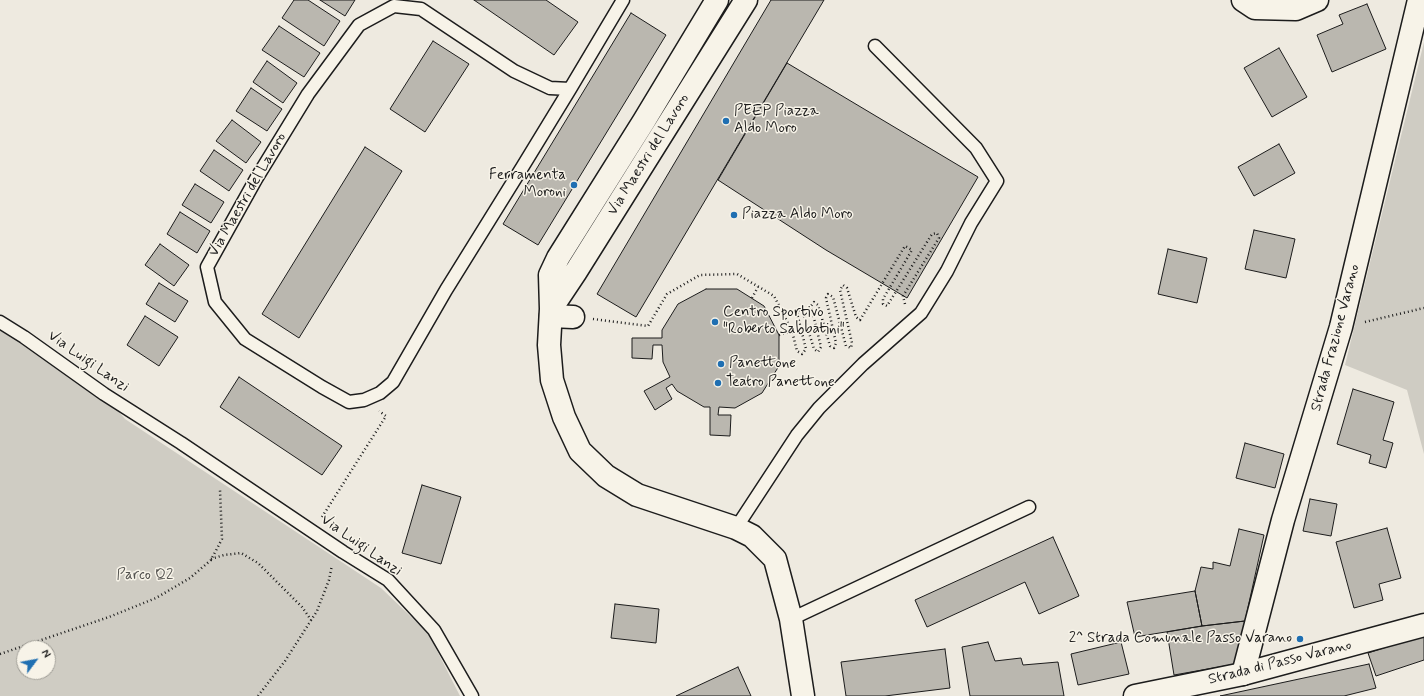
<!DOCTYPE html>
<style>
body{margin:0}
#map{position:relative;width:1424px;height:696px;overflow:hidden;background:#eeeae0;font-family:Mynerve,sans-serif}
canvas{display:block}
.north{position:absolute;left:16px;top:640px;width:40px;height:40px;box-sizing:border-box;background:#f7f3e8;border:1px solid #9f9d96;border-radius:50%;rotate:58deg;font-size:11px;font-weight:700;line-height:16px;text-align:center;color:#1c1c1c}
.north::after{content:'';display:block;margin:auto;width:14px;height:18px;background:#1f6fb2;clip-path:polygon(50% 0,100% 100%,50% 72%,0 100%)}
</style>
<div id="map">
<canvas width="1424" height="696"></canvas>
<div class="north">N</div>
</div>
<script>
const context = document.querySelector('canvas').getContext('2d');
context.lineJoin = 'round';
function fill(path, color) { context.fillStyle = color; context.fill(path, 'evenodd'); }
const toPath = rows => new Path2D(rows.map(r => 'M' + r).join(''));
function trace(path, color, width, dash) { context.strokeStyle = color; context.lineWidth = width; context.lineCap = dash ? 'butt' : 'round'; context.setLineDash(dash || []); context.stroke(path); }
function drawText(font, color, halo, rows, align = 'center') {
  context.font = font + ' Mynerve,sans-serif'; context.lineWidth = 3; context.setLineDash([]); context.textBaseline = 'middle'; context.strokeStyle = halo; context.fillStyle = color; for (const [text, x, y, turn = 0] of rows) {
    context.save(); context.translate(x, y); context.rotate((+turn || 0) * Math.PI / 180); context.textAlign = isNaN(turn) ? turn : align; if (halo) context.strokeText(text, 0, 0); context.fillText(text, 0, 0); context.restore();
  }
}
fill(toPath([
 [1424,42,1424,454,1407,390,1345,365],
 [0,321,104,394,125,419,381,588,428,633,460,696,0,696],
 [24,648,48,648,48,672,24,672]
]), '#cfccc3');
const building = toPath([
 [294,0,308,0,340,21,324,46,282,18,294,0],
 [320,0,355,0,345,16,320,0],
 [474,0,546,0,578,22,554,55,474,0],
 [771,0,824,0,636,317,597,294,771,0],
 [1367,4,1386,49,1332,72,1317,35,1343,24,1339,15,1367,4],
 [631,13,666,35,538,245,503,224,631,13],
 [279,26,320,53,304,77,262,50,279,26],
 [433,41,469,64,425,132,390,109,433,41],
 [1279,48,1307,97,1272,117,1244,68,1279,48],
 [267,61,297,83,283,103,253,82,267,61],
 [787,63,978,177,907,298,826,250,718,180,787,63],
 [251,88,282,109,267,131,236,111,251,88],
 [232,120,261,142,246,163,216,141,232,120],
 [1279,144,1295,173,1254,196,1238,167,1279,144],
 [365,147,402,171,299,338,262,314,365,147],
 [214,150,243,170,229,191,200,171,214,150],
 [195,184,224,202,211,223,182,205,195,184],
 [180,212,210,231,197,253,167,234,180,212],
 [1254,230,1295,239,1286,278,1245,269,1254,230],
 [160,244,189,265,174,286,145,265,160,244],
 [1168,249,1207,258,1197,303,1158,294,1168,249],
 [159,283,188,301,175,322,146,304,159,283],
 [706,289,737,289,764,306,779,335,779,366,762,393,735,408,719,407,718,415,731,415,730,436,710,435,710,407,704,407,677,391,672,384,666,388,672,399,655,410,644,391,670,377,663,362,662,345,653,345,652,359,632,358,632,338,662,338,662,330,678,304,706,289],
 [145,316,178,337,159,366,127,345,145,316],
 [239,377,342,446,322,475,220,407,239,377],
 [1353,389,1394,402,1383,440,1393,443,1386,468,1369,463,1371,455,1337,444,1353,389],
 [1245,443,1284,454,1275,488,1236,478,1245,443],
 [422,485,461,497,441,564,402,553,422,485],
 [1310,499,1337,504,1331,536,1303,531,1310,499],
 [1387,528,1401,578,1379,584,1383,600,1354,608,1336,542,1387,528],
 [1239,529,1264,535,1245,621,1202,626,1195,591,1201,567,1213,569,1213,562,1230,566,1239,529],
 [1053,537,1079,596,1039,614,1025,582,927,627,915,600,1053,537],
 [1195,591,1202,626,1135,637,1127,602,1195,591],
 [615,604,659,609,656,643,611,638,615,604],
 [1245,621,1236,664,1174,675,1167,632,1202,626,1245,621],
 [1424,635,1424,660,1376,676,1368,653,1424,635],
 [988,642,995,661,1021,658,1023,665,1058,662,1064,696,970,696,962,647,988,642],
 [1121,642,1129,674,1078,685,1071,654,1121,642],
 [945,649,950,688,885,696,846,696,841,662,945,649],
 [1369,664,1376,688,1344,696,1220,696,1369,664],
 [738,667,751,696,676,696,738,667]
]);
fill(building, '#bab7af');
trace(building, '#1c1c1c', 1);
const service = toPath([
 [570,89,550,88,514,71,421,9,394,6,359,25,308,94,256,179,207,267,215,302,245,339,322,387,349,402,364,400,380,393,393,382,446,290,523,166,570,89,623,0],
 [0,322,24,337,104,394,181,443,343,552,388,580,434,630,472,696],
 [736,528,797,435,819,408,863,364,921,313,947,271,971,223,997,181,976,148,875,46],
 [791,619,1029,507]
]);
const minor = toPath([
 [1243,0,1255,8,1296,9,1317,0],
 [551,316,573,317],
 [1243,674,1283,520,1341,327,1419,0]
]);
const tertiary = toPath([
 [717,0,644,121,558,258,550,275,551,309,549,345,552,380,564,417,580,451,606,476,637,495,736,528,752,536,775,559,791,619,803,696],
 [551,309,575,273,746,0],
 [1135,696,1243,674,1424,625]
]);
trace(service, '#1c1c1c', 15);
trace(minor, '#1c1c1c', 25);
trace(tertiary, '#1c1c1c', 25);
trace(toPath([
 [752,298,758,287],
 [593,319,648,326,667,294,700,275,737,274,774,296,792,331,797,351,802,354,806,349,797,313,799,310,803,313,814,349,818,352,821,347,811,306,814,302,818,305,830,346,834,348,836,343,826,298,828,294,833,297,846,346,851,348,852,343,840,290,843,285,847,288,856,317,860,320,905,246,912,250,883,299,883,304,887,306,932,234,937,233,939,238,903,296,905,304,907,304],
 [1365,322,1424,308],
 [779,335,792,331],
 [322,517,386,416,379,411],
 [211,559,224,555,241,553,258,563,302,607,311,620],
 [0,654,109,617,156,598,190,578,211,560,222,539,220,490],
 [258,696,285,661,317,611,329,580,332,565]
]), '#1c1c1c', 2.5, [1, 3]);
trace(service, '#f7f3e8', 12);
trace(minor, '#f7f3e8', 22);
trace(tertiary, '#f7f3e8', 22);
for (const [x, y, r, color] of [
 [726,121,4,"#1f6fb2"],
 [574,185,4,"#1f6fb2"],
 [734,215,4,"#1f6fb2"],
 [715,322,4,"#1f6fb2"],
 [721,364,4,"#1f6fb2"],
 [718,383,4,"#1f6fb2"],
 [1300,639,4,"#1f6fb2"]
]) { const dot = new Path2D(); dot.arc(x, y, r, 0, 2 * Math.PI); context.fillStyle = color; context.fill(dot); trace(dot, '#f7f3e8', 1.5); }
drawText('15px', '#1c1c1c', '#f7f3e8', [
 ["PEEP Piazza",734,112],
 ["Aldo Moro",734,129],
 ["Ferramenta",566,176,"right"],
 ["Moroni",566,193,"right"],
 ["Piazza Aldo Moro",742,215],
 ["Centro Sportivo",723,313],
 ["\"Roberto Sabbatini\"",723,330],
 ["Panettone",729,364],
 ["Teatro Panettone",726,383],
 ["2^ Strada Comunale Passo Varano",1292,639,"right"]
], 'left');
drawText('15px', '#1c1c1c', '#f7f3e8', [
 ["Via Maestri del Lavoro",649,155,-58],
 ["Via Maestri del Lavoro",248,195,-60],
 ["Strada Frazione Varano",1336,338,-75],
 ["Via Luigi Lanzi",88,362,35],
 ["Via Luigi Lanzi",361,546,35],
 ["Strada di Passo Varano",1280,663,-14]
]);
drawText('15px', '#52514e', '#f7f3e8', [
 ["Parco Q2",145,576]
]);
</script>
